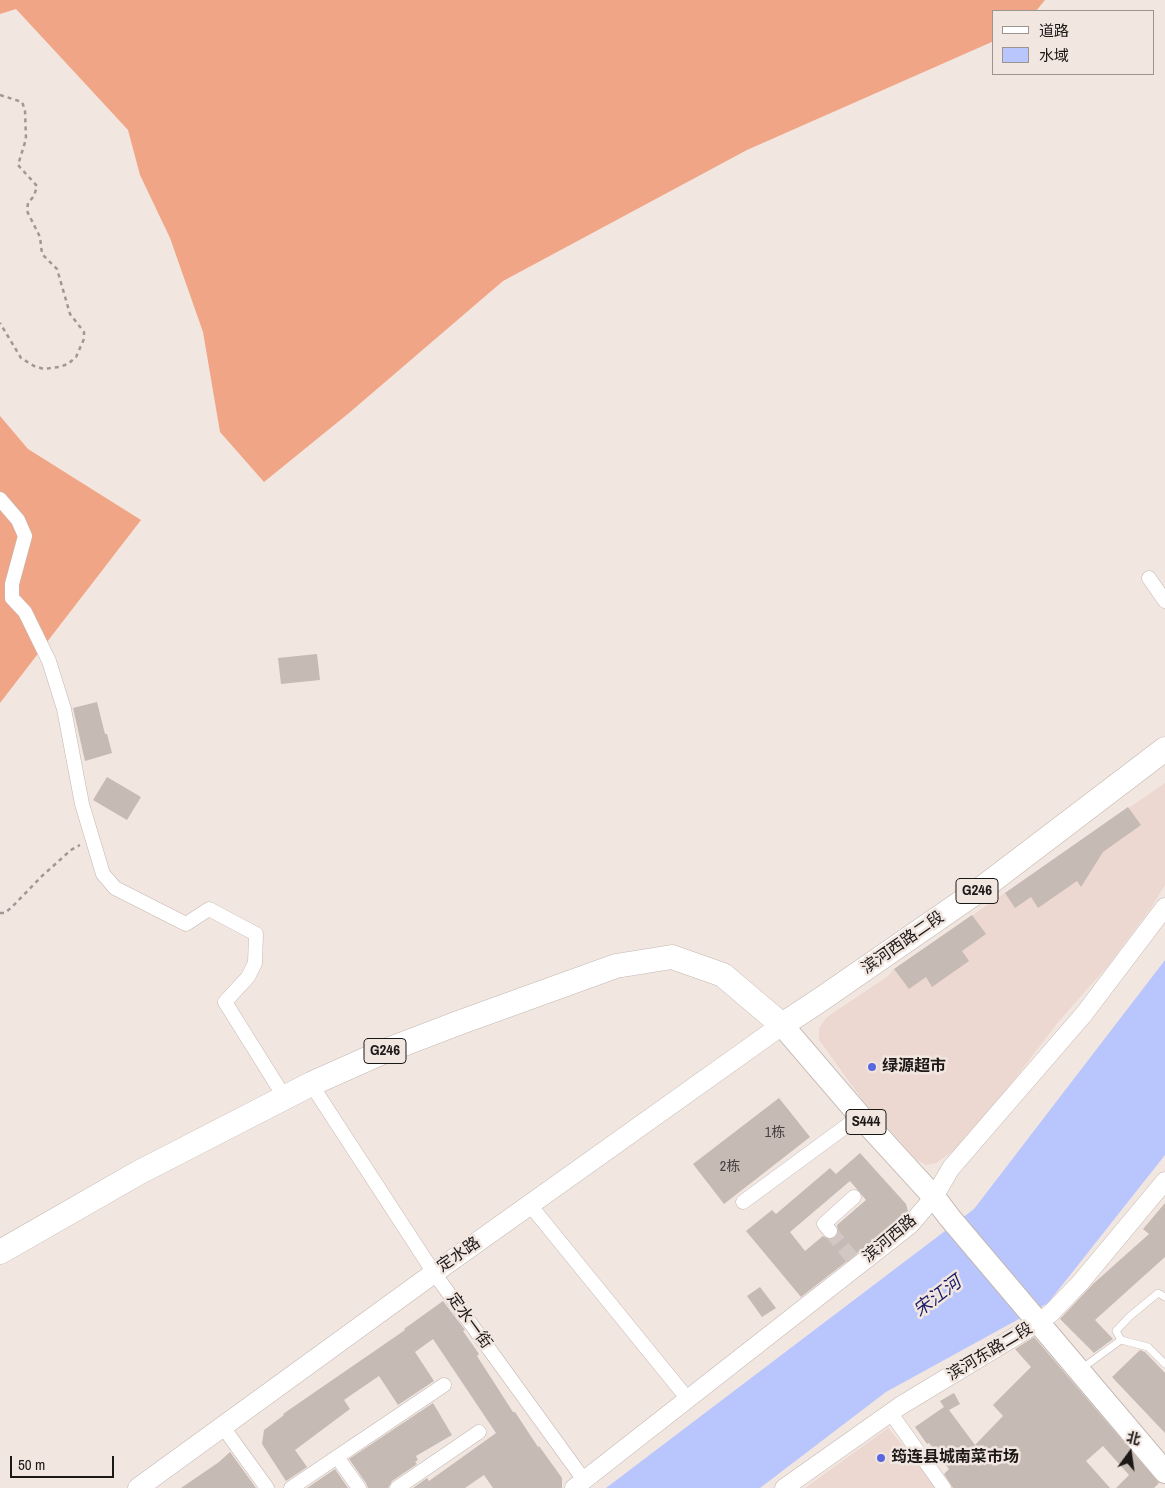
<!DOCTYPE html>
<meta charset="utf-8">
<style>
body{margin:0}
#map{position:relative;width:1165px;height:1488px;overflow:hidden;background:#f2e6e0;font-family:"Archivo Narrow","Noto Sans SC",sans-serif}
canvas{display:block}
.legend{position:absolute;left:992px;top:10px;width:162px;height:65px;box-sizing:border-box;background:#f2e6e0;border:1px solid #9c948f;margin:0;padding:6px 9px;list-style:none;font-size:15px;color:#1c1816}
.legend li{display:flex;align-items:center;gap:10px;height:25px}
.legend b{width:25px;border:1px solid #9c948f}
.north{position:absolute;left:1105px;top:1428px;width:50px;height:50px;-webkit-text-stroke:4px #f2e6e0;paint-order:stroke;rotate:14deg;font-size:14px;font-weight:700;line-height:20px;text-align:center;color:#1c1816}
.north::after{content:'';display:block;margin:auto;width:18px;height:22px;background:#1c1816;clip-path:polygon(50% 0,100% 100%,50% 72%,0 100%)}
.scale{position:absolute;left:10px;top:1456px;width:104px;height:22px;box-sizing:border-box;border:2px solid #1c1816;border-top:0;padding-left:6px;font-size:15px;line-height:18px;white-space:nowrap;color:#1c1816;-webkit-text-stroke:4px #f2e6e0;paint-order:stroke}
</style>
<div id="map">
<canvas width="1165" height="1488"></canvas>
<ul class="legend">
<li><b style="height:6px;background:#fff"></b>道路</li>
<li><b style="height:14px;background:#b9c6fd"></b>水域</li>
</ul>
<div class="north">北</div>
<div class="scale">50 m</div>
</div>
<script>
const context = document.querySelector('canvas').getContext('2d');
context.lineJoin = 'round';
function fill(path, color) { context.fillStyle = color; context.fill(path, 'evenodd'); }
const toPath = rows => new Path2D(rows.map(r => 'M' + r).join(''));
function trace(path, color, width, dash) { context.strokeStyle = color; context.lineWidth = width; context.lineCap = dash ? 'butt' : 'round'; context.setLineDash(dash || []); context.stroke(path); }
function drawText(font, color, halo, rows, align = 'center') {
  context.font = font + ' "Archivo Narrow","Noto Sans SC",sans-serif'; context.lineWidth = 5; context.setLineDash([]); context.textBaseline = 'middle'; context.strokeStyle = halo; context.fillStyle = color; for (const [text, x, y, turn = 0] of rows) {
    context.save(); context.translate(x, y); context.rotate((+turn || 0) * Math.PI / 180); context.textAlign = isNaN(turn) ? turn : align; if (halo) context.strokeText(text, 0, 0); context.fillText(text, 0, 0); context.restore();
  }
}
fill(toPath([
 [1165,783,1165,885,1151,908,1107,967,1059,1021,994,1106,955,1150,936,1163,926,1165,917,1160,864,1102,819,1040,819,1028,827,1017,888,976,894,969],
 [888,1428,940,1488,805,1488]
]), '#ecd8d0');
fill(toPath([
 [0,0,1045,0,1036,11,994,11,994,41,747,150,503,281,349,413,264,482,220,432,203,332,170,238,140,175,128,130,16,9,0,14],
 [0,416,28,449,141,520,0,703]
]), '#f0a686');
fill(toPath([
 [1165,960,1165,1155,1048,1303,886,1392,760,1488,606,1488,974,1209]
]), '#b9c6fd');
fill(toPath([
 [317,654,320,680,281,684,278,658],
 [97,702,105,734,107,734,112,753,85,761,73,708],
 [107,777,141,797,127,820,93,800],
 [1128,807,1141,825,1103,852,1081,887,1077,881,1038,908,1031,897,1015,908,1005,893],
 [972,915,986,934,962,951,969,961,932,987,926,977,909,989,894,969],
 [779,1098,810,1137,724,1204,693,1164],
 [860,1153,906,1204,908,1211,892,1226,801,1297,746,1231,772,1210,776,1214,830,1168,836,1174],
 [850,1181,866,1200,837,1225,838,1233,835,1238,828,1239,823,1236,805,1251,790,1232],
 [1165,1203,1165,1257,1095,1320,1113,1339,1094,1353,1060,1319,1093,1284,1149,1234,1143,1229],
 [760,1287,776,1308,762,1317,747,1296],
 [443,1301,465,1330,463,1331,479,1354,477,1356,513,1412,515,1412,538,1447,539,1446,562,1478,562,1488,493,1488,484,1475,465,1488,413,1488,427,1478,429,1481,496,1433,433,1339,415,1352,434,1381,398,1405,379,1376,357,1391,344,1400,350,1409,295,1450,307,1467,286,1481,262,1444,264,1430,284,1415,283,1414,405,1330,404,1329],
 [1034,1337,1159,1483,1154,1488,1116,1488,1129,1475,1103,1446,1086,1461,1110,1488,953,1488,944,1474,949,1469,929,1443,927,1444,915,1427,944,1407,940,1401,954,1393,960,1404,949,1410,975,1445,1003,1416,993,1405,1031,1367,1015,1349],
 [1140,1350,1145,1352,1165,1373,1165,1433,1112,1377],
 [433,1403,452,1435,416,1456,418,1460,415,1462,417,1464,392,1481,388,1488,368,1488,366,1483,349,1459],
 [230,1452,256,1488,181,1488,219,1462],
 [335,1469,348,1488,307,1488]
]), '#c6bab5');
trace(toPath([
 [830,1231,852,1258]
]), '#d2c7c2', 14, [14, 7]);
const service = toPath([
 [1165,1297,1158,1293,1129,1317,1116,1331,1121,1340,1148,1347,1165,1364],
 [1081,1369,1121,1340]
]);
const minor = toPath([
 [0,499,18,520,25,536,12,584,12,598,25,612,49,661,64,709,82,804,103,874,115,888,186,924,209,909,256,934,255,963,248,977,225,1002,285,1098],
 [1149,578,1165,601],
 [311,1084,434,1273,584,1480],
 [743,1202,860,1116],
 [530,1205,687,1398],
 [830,1231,824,1224,854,1197],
 [890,1412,944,1488],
 [223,1427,267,1488],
 [337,1457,359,1488],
 [291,1488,444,1385],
 [397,1488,479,1432]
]);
const tertiary = toPath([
 [574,1488,910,1225,934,1197,951,1168,1084,1014,1165,907],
 [784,1488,900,1406,1039,1322,1051,1313,1080,1283,1165,1181]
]);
const secondary = toPath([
 [138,1488,434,1273,782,1025]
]);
const primary = toPath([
 [782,1025,860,1116,934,1197,950,1218,1165,1472]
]);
const trunk = toPath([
 [0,1252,138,1173,311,1084,385,1051,461,1022,616,966,672,957,723,975,782,1025,820,1000,985,886,1165,749]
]);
trace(service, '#c3b7b2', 8);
trace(minor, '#c3b7b2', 15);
trace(tertiary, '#c3b7b2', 19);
trace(secondary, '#c3b7b2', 21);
trace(primary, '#c3b7b2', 24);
trace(trunk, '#c3b7b2', 25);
trace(toPath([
 [0,95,22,102,25,110,26,139,18,165,37,186,34,196,28,203,27,211,40,237,42,254,57,269,70,314,84,332,84,339,76,357,68,364,59,367,44,369,34,366,21,358,0,323],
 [0,913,5,913,13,906,42,876,71,850,80,845]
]), '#a19894', 2.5, [4, 4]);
trace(service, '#fff', 7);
trace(minor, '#fff', 14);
trace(tertiary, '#fff', 18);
trace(secondary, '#fff', 20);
trace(primary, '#fff', 22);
trace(trunk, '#fff', 24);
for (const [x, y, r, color] of [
 [872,1067,5,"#5a68df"],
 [881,1458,5,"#5a68df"]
]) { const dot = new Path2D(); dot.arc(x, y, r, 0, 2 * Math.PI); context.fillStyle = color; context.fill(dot); trace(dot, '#f2e6e0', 2); }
drawText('14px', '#46403e', null, [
 ["1栋",775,1133],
 ["2栋",730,1167]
]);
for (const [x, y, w] of [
 [977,891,42],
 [385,1051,42],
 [866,1122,40]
]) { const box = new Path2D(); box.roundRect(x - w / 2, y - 12.5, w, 25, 4); context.fillStyle = '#f2e6e0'; context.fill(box); trace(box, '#1c1816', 1); }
drawText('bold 15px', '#1c1816', null, [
 ["G246",977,891],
 ["G246",385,1051],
 ["S444",866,1122]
]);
drawText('16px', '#1c1816', '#f2e6e0', [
 ["滨河西路二段",903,943,-35],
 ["滨河西路",890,1239,-40],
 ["定水路",459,1255,-35],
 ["定水一街",469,1321,54],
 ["滨河东路二段",990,1352,-31]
]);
drawText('bold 16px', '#1c1816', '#f2e6e0', [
 ["绿源超市",882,1067],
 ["筠连县城南菜市场",891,1458]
], 'left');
drawText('italic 18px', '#1b1c68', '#f2e6e0', [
 ["宋江河",938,1297,-37]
]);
</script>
